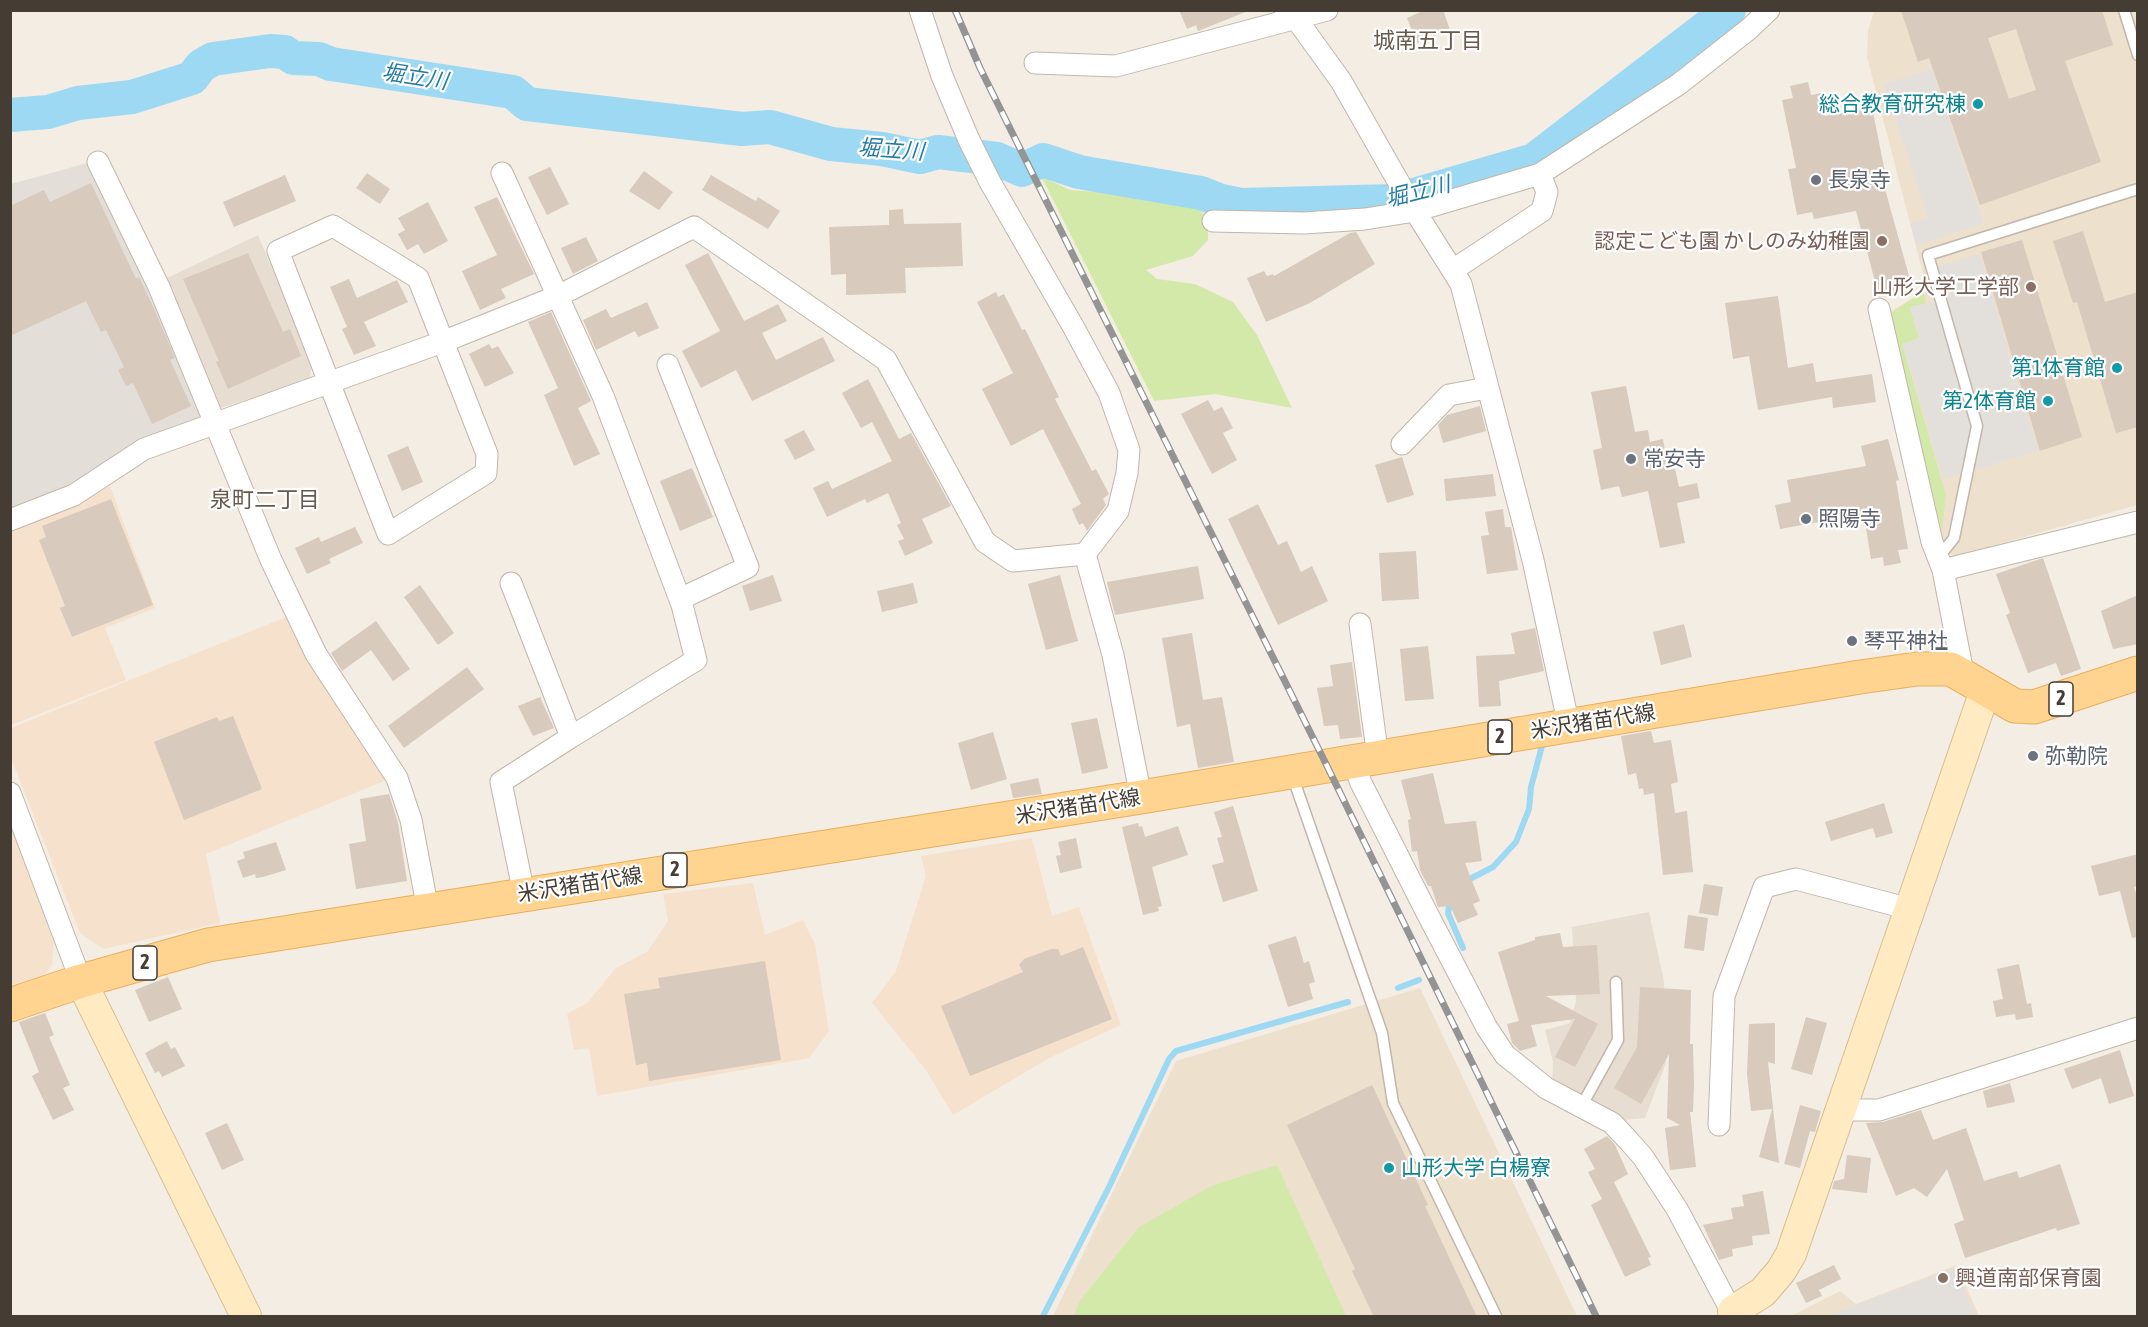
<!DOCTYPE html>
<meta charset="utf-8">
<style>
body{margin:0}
#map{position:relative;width:2148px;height:1327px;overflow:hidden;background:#f3ede4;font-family:"Asap Condensed",sans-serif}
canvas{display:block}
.frame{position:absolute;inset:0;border:12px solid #453c34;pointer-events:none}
</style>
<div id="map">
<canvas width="2148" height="1327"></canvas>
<div class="frame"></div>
</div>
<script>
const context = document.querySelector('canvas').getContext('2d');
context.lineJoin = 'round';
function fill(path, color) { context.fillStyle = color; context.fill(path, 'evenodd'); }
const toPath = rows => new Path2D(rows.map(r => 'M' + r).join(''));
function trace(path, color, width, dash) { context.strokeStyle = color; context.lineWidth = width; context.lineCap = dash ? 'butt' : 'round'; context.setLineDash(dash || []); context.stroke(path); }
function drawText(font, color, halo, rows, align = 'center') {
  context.font = font + ' "Asap Condensed","Noto Sans JP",sans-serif'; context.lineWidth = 4.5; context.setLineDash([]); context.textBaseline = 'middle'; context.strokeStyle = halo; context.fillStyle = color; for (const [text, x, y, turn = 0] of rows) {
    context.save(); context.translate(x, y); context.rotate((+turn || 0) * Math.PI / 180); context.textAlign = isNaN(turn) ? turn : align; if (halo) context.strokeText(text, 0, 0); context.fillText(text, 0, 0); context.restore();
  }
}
fill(toPath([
 [258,235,312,363,309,381,220,408,165,279],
 [1649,912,1664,981,1666,1063,1645,1118,1613,1121,1552,1089,1553,1062,1545,1030,1570,1023,1576,1001,1572,927]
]), '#e7ded1');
fill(toPath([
 [110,486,155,608,105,628,126,680,11,725,11,531,77,505],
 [286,617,343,712,389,779,206,854,220,923,103,949,80,933,11,758,11,728],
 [11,824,54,943,52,965,41,979,11,992],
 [1032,838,1052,916,1079,907,1121,1025,1049,1058,953,1115,926,1070,872,1003,896,971,926,876,921,856],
 [753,883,765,935,803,920,815,944,829,1031,809,1058,597,1096,589,1048,574,1050,567,1014,587,1003,616,968,647,952,668,921,663,894]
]), '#f6e1cd');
fill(toPath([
 [91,162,153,290,206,418,71,491,11,515,11,184]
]), '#e4ded9');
fill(toPath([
 [1874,11,2137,11,2137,505,1953,557,1943,545,1887,314,1922,292,1925,281,1867,57,1868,31],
 [1420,988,1577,1316,1053,1316,1176,1061],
 [1957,1265,1979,1316,1791,1316,1840,1291,1856,1304]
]), '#ede0cd');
fill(toPath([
 [1041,176,1070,190,1184,198,1208,218,1208,240,1193,256,1146,270,1157,279,1195,284,1233,302,1257,335,1292,408,1215,394,1154,401],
 [1923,292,1926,303,1910,307,1919,338,1902,344,1946,495,1942,531,1888,315],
 [1277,1165,1346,1316,1074,1316,1079,1302,1139,1227,1211,1186]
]), '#d3e9aa');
fill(toPath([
 [1932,69,1983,223,1917,245,1910,224,1928,218,1884,84],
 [1980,254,2038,451,1943,479,1903,344,1919,338,1910,308,1939,300,1929,269],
 [1955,1268,1976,1316,1827,1316]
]), '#e3e0dc');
trace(toPath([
 [1464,882,1493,867,1516,842,1529,809,1531,787,1542,746],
 [1450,898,1448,913,1463,948],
 [1398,988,1419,980],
 [1043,1316,1110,1185,1169,1059,1176,1051,1348,1002]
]), '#9dd9f3', 6);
trace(toPath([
 [10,115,48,112,78,103,132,97,192,78,201,66,213,59,270,51,285,52,293,58,319,59,331,64,513,92,527,104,742,129,770,127,831,144,882,149,920,157,938,152,997,159,1022,170,1043,160,1079,172,1201,193,1221,201,1241,205,1393,201,1534,160,1729,10]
]), '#9dd9f3', 34);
fill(toPath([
 [1179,10,1248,10,1248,11,1198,31,1196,25,1187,29],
 [1425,10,1443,10,1450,30,1417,43,1407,18],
 [1901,10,2102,10,2113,45,2065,61,2101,162,1980,205,1929,58,1918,62],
 [2016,29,2036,90,2009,99,1988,38],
 [1808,82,1811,95,1821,93,1825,116,1872,107,1886,177,1882,178,1912,287,1879,296,1856,211,1814,219,1812,212,1797,215,1788,169,1796,168,1782,100,1793,98,1790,86],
 [550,167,569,204,547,215,528,177],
 [644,171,673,192,659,210,629,191],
 [367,173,390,189,380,204,356,188],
 [285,175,296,201,234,227,223,202],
 [711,175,752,199,756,201,758,197,780,211,768,229,702,190],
 [91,183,136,279,139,277,155,311,175,358,170,360,191,406,152,424,133,383,126,386,118,370,124,367,106,330,101,332,86,301,10,336,10,206,44,190,50,202],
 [497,197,534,274,501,289,506,298,480,310,462,271,497,255,474,207],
 [428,202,448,241,424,254,418,244,407,250,398,234,405,230,398,218],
 [903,209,904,224,961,223,963,266,905,268,906,293,846,295,846,274,831,275,829,227,889,225,889,210],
 [2083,231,2105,302,2138,292,2138,427,2116,433,2077,302,2073,303,2053,241],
 [1356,232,1375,264,1310,303,1266,322,1247,278,1264,271,1267,276,1273,274,1274,276,1350,233],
 [586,237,598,261,573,274,561,248],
 [2022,240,2082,437,2040,451,1981,252],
 [248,253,283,332,290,329,301,356,228,389,216,362,219,361,183,279],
 [708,253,744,321,778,304,787,321,762,333,776,360,823,337,835,361,752,401,736,370,701,388,682,351,720,331,685,265],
 [349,279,357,298,397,280,408,302,364,322,376,346,354,355,342,329,347,327,330,287],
 [996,292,998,297,1004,294,1022,330,1025,329,1059,397,1055,399,1092,471,1096,469,1109,494,1103,499,1106,505,1087,531,1083,523,1079,525,1072,509,1081,504,1043,429,1011,446,982,389,1013,373,977,302],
 [1778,296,1788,368,1813,363,1816,382,1872,374,1876,402,1833,408,1832,397,1758,410,1749,356,1733,359,1725,303],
 [647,302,659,328,638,337,635,331,596,350,583,320,606,309,611,318],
 [551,312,591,401,578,408,600,454,574,466,544,395,558,388,528,322],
 [489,344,492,349,498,346,514,373,485,387,469,354],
 [868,379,899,439,911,433,951,506,922,519,933,543,905,556,898,541,904,539,897,525,901,523,888,493,867,503,865,499,827,517,813,488,828,481,832,489,892,461,872,422,861,428,842,393],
 [1626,386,1635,432,1648,430,1650,442,1663,439,1668,470,1675,469,1679,487,1697,483,1700,498,1677,503,1685,543,1660,548,1648,491,1622,497,1619,486,1601,490,1593,450,1602,448,1591,392],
 [1208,400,1214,411,1222,407,1233,428,1223,433,1237,460,1212,474,1181,414],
 [1480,406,1486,431,1443,443,1438,425,1447,415],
 [804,430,815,450,795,460,784,440],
 [1888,439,1899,480,1896,481,1908,549,1898,550,1901,563,1884,566,1883,557,1871,559,1865,522,1853,525,1852,516,1780,529,1775,505,1791,502,1787,480,1866,466,1861,446],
 [408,446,423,482,402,491,387,455],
 [1402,457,1414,495,1387,503,1375,465],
 [692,468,713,517,680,531,660,481],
 [1493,474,1496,496,1446,501,1444,479],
 [111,499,153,605,72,637,60,608,65,606,39,540,46,537,42,526],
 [1258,504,1278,545,1287,541,1301,572,1312,566,1328,601,1278,625,1228,519],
 [1503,509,1505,527,1511,527,1518,570,1487,574,1481,536,1489,535,1485,512],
 [355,527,363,543,329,559,331,563,307,574,295,548,319,537,321,542],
 [1416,551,1419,599,1382,601,1379,553],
 [2043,558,2081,669,2061,676,2056,663,2028,673,2006,615,2010,613,1996,574],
 [1198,566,1204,599,1115,615,1107,582],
 [773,575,782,601,750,611,742,586],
 [1060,575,1078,641,1046,650,1028,584],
 [913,583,918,603,882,612,877,591],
 [420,585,454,633,438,645,404,597],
 [2138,595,2138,644,2113,649,2101,611],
 [376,621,410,669,393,681,371,650,342,671,331,653],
 [1684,624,1692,657,1661,665,1653,632],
 [1535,628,1544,671,1499,681,1501,706,1479,707,1476,656,1515,654,1511,633],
 [1192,633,1203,700,1222,697,1234,762,1198,768,1190,724,1177,727,1162,638],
 [1428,646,1434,699,1405,701,1400,649],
 [1352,662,1362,737,1340,739,1338,725,1324,726,1317,688,1333,686,1330,665],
 [467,667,484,689,404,748,388,726],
 [540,697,554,728,533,736,518,706],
 [233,716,262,789,184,820,154,742,217,717,219,721],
 [1097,718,1108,768,1082,774,1071,723],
 [1651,731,1654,743,1671,740,1678,782,1671,784,1675,813,1687,811,1693,872,1663,875,1654,793,1644,795,1643,788,1639,789,1636,773,1628,775,1621,736],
 [993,732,1007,779,971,790,958,743],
 [1433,773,1445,824,1476,821,1482,861,1465,863,1480,901,1473,904,1478,915,1458,923,1450,906,1438,907,1431,886,1428,886,1420,870,1417,851,1412,852,1408,820,1411,819,1401,780],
 [1038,778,1042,794,1013,798,1010,784],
 [389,794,398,823,407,881,356,889,349,844,366,841,360,799],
 [1884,803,1893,833,1876,838,1873,828,1831,841,1825,822],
 [1233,806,1258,891,1223,902,1212,865,1224,862,1217,838,1222,837,1214,812],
 [1138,823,1139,827,1142,826,1145,837,1178,826,1188,855,1152,867,1162,906,1158,907,1159,911,1143,915,1122,827],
 [1076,838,1082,868,1060,873,1056,856,1061,855,1058,842],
 [276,842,286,870,263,877,256,878,255,874,243,878,237,861,245,858,243,852],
 [2138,854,2138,886,2134,887,2138,899,2138,937,2132,938,2120,891,2099,896,2091,866],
 [1704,884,1723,887,1718,916,1699,913],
 [1688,915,1708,918,1704,951,1684,948],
 [1560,933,1563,947,1597,945,1600,994,1546,996,1598,1024,1575,1067,1555,1057,1575,1019,1531,1025,1537,1046,1520,1051,1512,1043,1507,1024,1519,1021,1498,952,1535,940,1535,937],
 [1296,936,1304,963,1309,961,1315,982,1309,984,1313,999,1288,1007,1268,945],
 [1083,947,1112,1019,970,1076,941,1006,1023,972,1019,965,1024,959,1051,949,1058,949,1061,956],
 [765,961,781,1060,649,1081,647,1063,636,1065,624,994,660,988,658,978],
 [2019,964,2027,1004,2031,1003,2033,1017,2016,1020,2015,1014,1996,1017,1993,1001,2003,999,1997,969],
 [168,977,182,1009,149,1022,135,990],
 [1640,987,1691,990,1690,1044,1693,1044,1694,1084,1693,1112,1690,1112,1696,1167,1670,1170,1665,1128,1680,1125,1667,1118,1669,1054,1641,1104,1614,1088,1637,1047],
 [45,1013,54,1035,49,1037,70,1085,63,1088,74,1110,53,1120,32,1076,39,1072,19,1022],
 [1806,1017,1827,1023,1812,1075,1791,1069],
 [1775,1023,1775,1064,1768,1062,1779,1163,1759,1157,1772,1109,1751,1111,1747,1074,1749,1024],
 [167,1041,171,1049,175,1047,185,1066,162,1077,159,1071,155,1073,145,1053],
 [2120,1050,2134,1096,2109,1104,2101,1078,2072,1089,2064,1069],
 [2010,1083,2015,1102,1987,1108,1983,1091],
 [1372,1085,1428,1205,1425,1206,1477,1317,1374,1317,1352,1271,1355,1269,1287,1125],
 [1800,1105,1821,1111,1815,1132,1810,1131,1800,1168,1784,1164],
 [1921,1110,1933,1140,1966,1128,1984,1181,2017,1171,2019,1178,2060,1164,2080,1224,2057,1231,2056,1228,1965,1258,1954,1224,1964,1220,1947,1169,1927,1197,1914,1188,1896,1196,1866,1123,1883,1122],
 [227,1123,244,1160,222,1170,205,1133],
 [1607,1136,1615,1145,1628,1174,1614,1182,1651,1257,1648,1258,1651,1265,1625,1277,1591,1205,1602,1199,1588,1172,1595,1169,1584,1149],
 [1847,1155,1871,1158,1867,1193,1832,1189,1834,1181,1844,1179],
 [1763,1191,1770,1234,1752,1236,1753,1245,1732,1249,1733,1256,1719,1260,1703,1225,1733,1219,1731,1208,1744,1206,1742,1195],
 [1834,1265,1841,1279,1819,1290,1822,1296,1806,1303,1796,1283]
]), '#d8cabc');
const lane = toPath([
 [2124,10,2138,55],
 [1938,558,1954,538,1977,426,1928,255,2138,189],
 [1292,775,1382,1033,1393,1103,1496,1316],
 [1581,1107,1618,1040,1616,982]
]);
const street = toPath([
 [1285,10,1297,20,1341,81,1415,211,1461,284,1533,560,1569,726],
 [1035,63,1116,66,1327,10],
 [98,162,159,287,271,560,316,654,397,778,411,820,428,910],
 [502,173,603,396,682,605,696,660,571,737,511,583],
 [1213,221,1304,223,1365,219,1415,211,1540,174,1679,84,1749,29,1769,10],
 [333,226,418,278,487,454,486,473,388,534,278,251,333,226],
 [1453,270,1542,211,1547,192,1540,174],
 [1879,309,1932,542,1943,570,1963,673],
 [668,365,748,567,680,599],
 [1402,444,1449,395,1487,388],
 [10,520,74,495,144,449,445,341,558,296,694,227,886,360,985,542,1013,561,1085,554,1118,511,1127,473,1129,450,1109,393,1074,328,990,182,969,140,942,76,920,10],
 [1085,554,1113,655,1141,797],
 [1943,570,2138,522],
 [1360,624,1378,758],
 [1353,762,1361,783,1427,913,1487,1028,1505,1055,1546,1088,1612,1123,1628,1140,1643,1157,1677,1209,1734,1316],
 [10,793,81,981],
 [524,894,501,782,571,737],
 [1841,1110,1879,1110,2138,1028],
 [1719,1125,1724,996,1764,887,1796,879,1910,909]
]);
const secondary = toPath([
 [81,981,246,1316],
 [1733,1311,1763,1292,1781,1271,1791,1254,1986,688]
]);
const primary = toPath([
 [10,1005,81,981,208,945,1141,797,1860,677,1917,669,1951,669,2015,706,2034,707,2138,673]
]);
trace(lane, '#c1b6a9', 13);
trace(street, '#c1b6a9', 23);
trace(secondary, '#d5bc91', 32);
trace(primary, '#e8af5c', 35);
trace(lane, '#fff', 10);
trace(street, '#fff', 21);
trace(secondary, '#ffeac1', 30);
trace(primary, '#ffd490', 33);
const rail = toPath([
 [955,10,980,68,1327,766,1596,1316]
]);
trace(rail, '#949494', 7);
trace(rail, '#fff', 4.5, [14]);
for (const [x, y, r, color] of [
 [1978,104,6,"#0f9aa8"],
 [1816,180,6,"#6b7280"],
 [1882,241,6,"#8d6e63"],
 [2031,287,6,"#8d6e63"],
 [2117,368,6,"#0f9aa8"],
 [2048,401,6,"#0f9aa8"],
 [1631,459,6,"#6b7280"],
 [1806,519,6,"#6b7280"],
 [1852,641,6,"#6b7280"],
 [2033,756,6,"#6b7280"],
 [1389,1168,6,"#0f9aa8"],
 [1943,1278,6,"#8d6e63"]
]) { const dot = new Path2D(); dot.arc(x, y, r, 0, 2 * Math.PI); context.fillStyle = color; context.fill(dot); trace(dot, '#fff', 2); }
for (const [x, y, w] of [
 [2061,699,24],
 [1500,737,24],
 [675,870,24],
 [145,963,24]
]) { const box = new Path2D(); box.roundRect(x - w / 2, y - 17, w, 34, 4.5); context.fillStyle = '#fff'; context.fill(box); trace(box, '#453c34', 1.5); }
drawText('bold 20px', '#453c34', null, [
 ["2",2061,699],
 ["2",1500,737],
 ["2",675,870],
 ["2",145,963]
]);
drawText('21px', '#0d838f', '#fff', [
 ["総合教育研究棟",1966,104],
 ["第1体育館",2105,368],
 ["第2体育館",2036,401],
 ["山形大学 白楊寮",1401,1168,"left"]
], 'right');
drawText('21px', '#5b616d', '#fff', [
 ["長泉寺",1828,180],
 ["常安寺",1643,459],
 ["照陽寺",1818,519],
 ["琴平神社",1864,641],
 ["弥勒院",2045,756]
], 'left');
drawText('21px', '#785e54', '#fff', [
 ["認定こども園 かしのみ幼稚園",1870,241],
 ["山形大学工学部",2019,287],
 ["興道南部保育園",1955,1278,"left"]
], 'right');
drawText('21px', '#453c34', '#fff', [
 ["米沢猪苗代線",1593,722,-9],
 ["米沢猪苗代線",1078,807,-9],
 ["米沢猪苗代線",580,885,-9]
]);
drawText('22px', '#68594a', '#fff', [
 ["城南五丁目",1428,41],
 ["泉町二丁目",265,500]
]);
drawText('italic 22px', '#277ca4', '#fff', [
 ["堀立川",415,77,9],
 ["堀立川",891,150,4],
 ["堀立川",1418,192,-14]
]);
</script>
